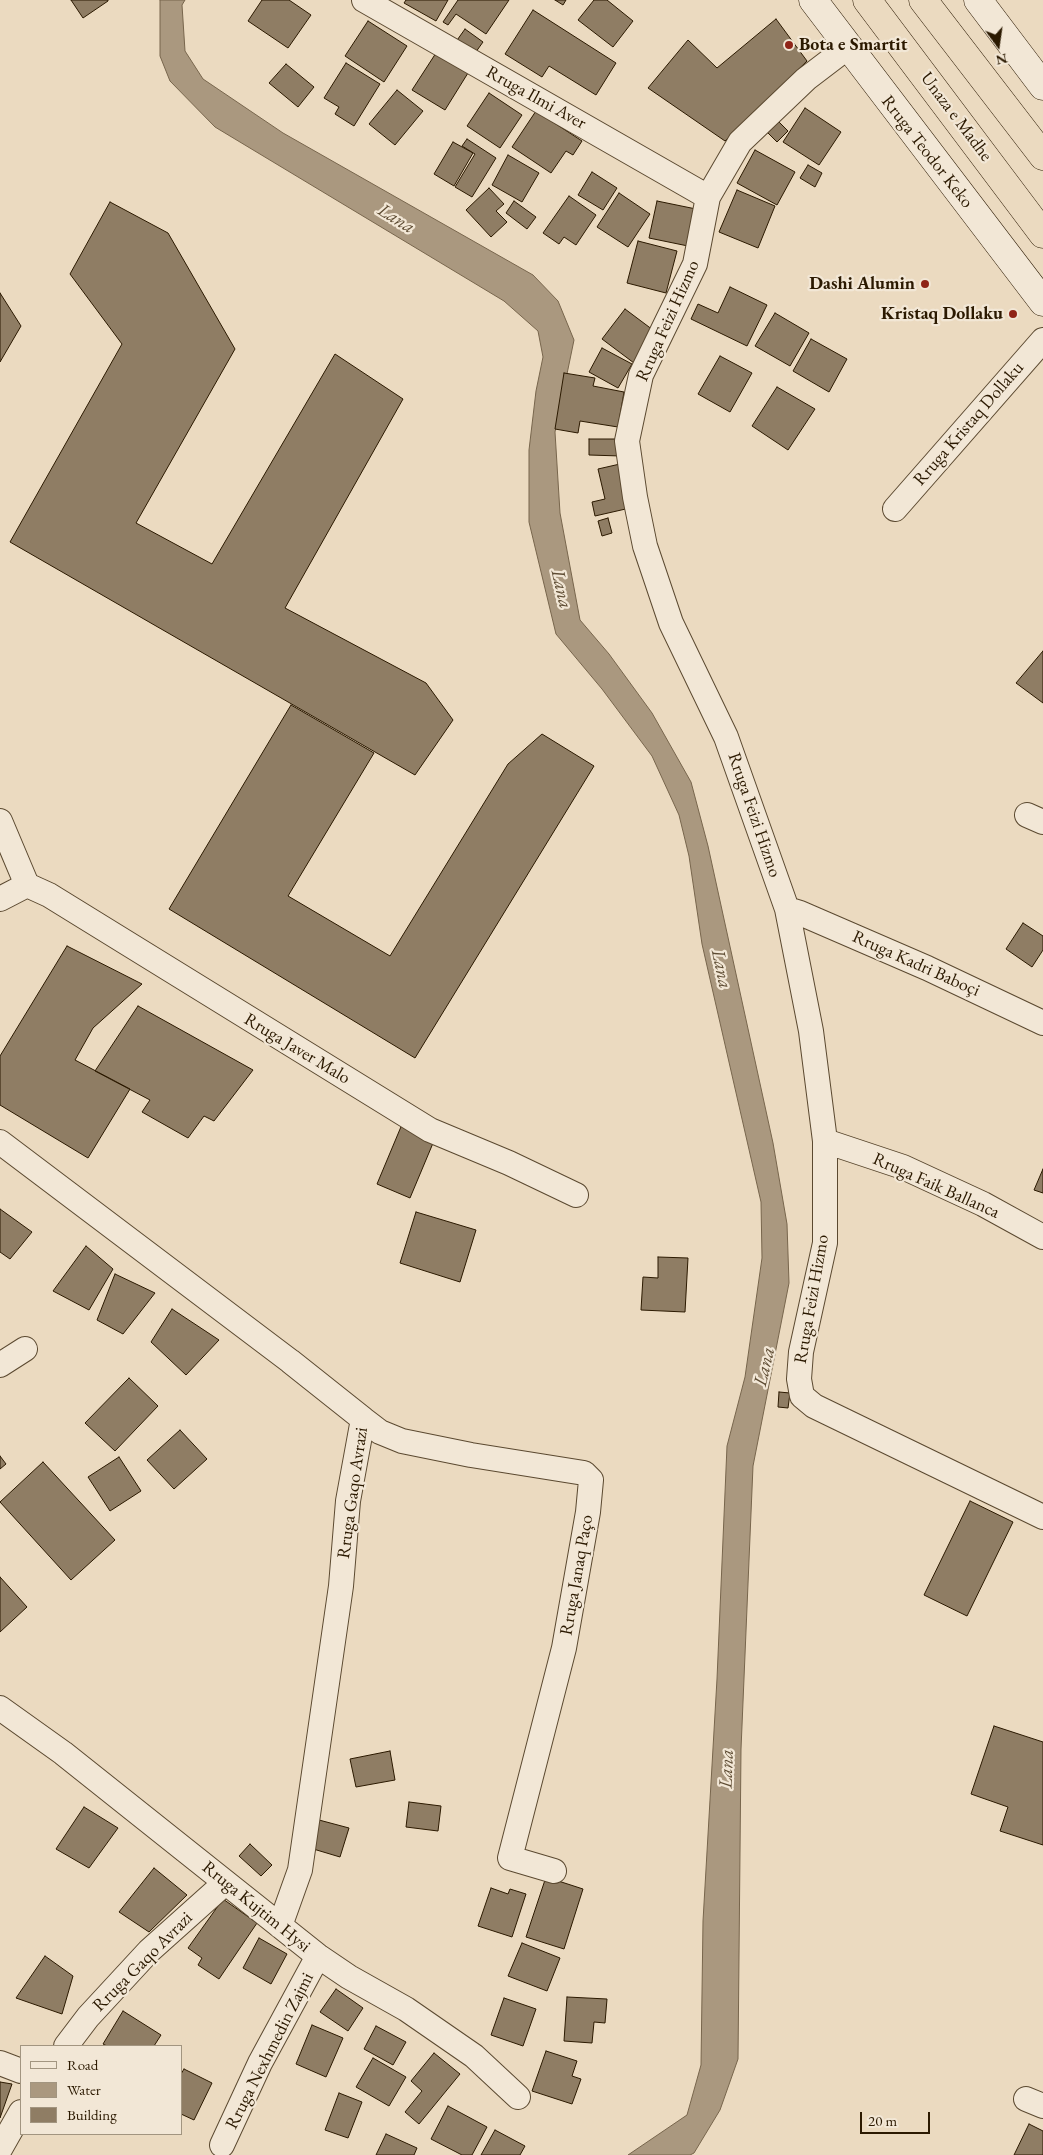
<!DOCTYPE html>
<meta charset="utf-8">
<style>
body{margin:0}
#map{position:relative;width:1043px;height:2155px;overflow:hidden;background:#ebdac0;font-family:"EB Garamond",serif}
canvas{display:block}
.legend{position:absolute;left:20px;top:2045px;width:162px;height:90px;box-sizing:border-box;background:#f2e7d6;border:1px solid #a29580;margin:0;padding:6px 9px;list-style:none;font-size:15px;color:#2b1900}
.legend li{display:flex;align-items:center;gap:10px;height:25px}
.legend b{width:25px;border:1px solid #a29580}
.north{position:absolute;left:973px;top:20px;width:50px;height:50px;-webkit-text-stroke:4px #f2e7d6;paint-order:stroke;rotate:166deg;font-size:14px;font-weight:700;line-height:20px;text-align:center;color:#2b1900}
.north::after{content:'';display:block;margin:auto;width:18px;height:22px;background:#2b1900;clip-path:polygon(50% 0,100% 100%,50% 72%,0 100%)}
.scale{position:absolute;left:860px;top:2112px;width:70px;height:22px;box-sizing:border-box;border:2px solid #2b1900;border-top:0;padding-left:6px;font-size:15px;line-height:18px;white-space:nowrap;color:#2b1900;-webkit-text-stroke:4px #f2e7d6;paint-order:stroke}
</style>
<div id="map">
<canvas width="1043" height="2155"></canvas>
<ul class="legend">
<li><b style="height:6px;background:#f2e7d6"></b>Road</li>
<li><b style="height:14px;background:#aa987f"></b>Water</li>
<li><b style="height:14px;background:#8f7d64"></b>Building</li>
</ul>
<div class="north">N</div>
<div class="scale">20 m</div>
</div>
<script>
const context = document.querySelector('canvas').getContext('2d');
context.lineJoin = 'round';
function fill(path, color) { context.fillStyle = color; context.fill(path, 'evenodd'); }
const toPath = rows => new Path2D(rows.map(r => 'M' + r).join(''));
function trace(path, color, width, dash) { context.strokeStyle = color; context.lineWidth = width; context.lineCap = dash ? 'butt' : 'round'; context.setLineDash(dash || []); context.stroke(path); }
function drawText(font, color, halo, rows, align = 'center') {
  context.font = font + ' "EB Garamond",serif'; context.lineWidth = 4.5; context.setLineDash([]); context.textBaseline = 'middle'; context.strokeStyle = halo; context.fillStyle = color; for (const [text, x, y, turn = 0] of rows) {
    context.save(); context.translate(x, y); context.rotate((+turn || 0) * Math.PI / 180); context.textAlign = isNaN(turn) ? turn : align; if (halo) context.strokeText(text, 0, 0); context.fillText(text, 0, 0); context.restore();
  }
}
const water = toPath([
 [160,0,185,0,182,5,185,51,203,79,283,133,533,275,558,301,574,340,555,432,560,513,580,620,609,654,652,713,691,782,708,846,773,1143,787,1224,789,1283,753,1466,741,1749,738,2059,720,2110,694,2153,690,2155,628,2155,687,2115,701,2065,703,1921,717,1679,727,1446,745,1377,762,1258,761,1202,702,944,689,856,679,815,652,756,602,689,556,634,529,522,529,450,536,391,543,357,538,331,504,301,215,127,170,81,160,56,160,0]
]);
fill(water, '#aa987f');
trace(water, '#77654c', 1);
const building = toPath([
 [71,0,108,0,108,1,83,18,71,0],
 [262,0,289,0,311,15,288,48,248,21,262,0],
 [406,0,448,0,436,21,404,3,406,0],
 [458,0,509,0,486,34,456,14,448,25,443,22,458,0],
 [555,0,566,0,563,5,555,0],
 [594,0,607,0,633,21,613,47,578,20,594,0],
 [533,10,616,63,596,95,549,66,542,77,505,54,533,10],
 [776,19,807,61,725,141,648,88,688,40,717,68,776,19],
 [368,21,407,46,384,82,345,56,368,21],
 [465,29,483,42,473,56,455,43,465,29],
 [436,53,468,73,445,110,412,90,436,53],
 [346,63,380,84,354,126,335,114,339,107,324,98,346,63],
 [286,64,314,87,298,107,269,83,286,64],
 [397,90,423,111,395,145,369,124,397,90],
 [489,93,522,115,500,148,467,126,489,93],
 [805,108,841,132,819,165,783,142,805,108],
 [536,111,582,141,573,155,566,151,551,173,512,147,536,111],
 [778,121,788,131,777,142,767,132,778,121],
 [467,139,496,158,472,197,455,187,475,154,462,146,467,139],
 [453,142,473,153,454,186,434,174,453,142],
 [755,150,795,172,777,205,737,183,755,150],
 [508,155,539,173,522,202,492,185,508,155],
 [808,165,822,173,815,187,800,178,808,165],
 [592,172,617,188,603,210,578,195,592,172],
 [489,188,504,204,496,211,507,222,491,237,466,210,489,188],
 [737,190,775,206,758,248,719,232,737,190],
 [619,193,650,214,628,247,597,227,619,193],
 [569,196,596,215,576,245,564,237,559,244,543,233,569,196],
 [514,201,536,217,527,229,506,213,514,201],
 [657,201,696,209,688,246,649,238,657,201],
 [110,202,168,233,235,349,136,523,212,564,335,354,403,399,285,608,426,683,453,720,415,775,10,542,122,344,70,274,110,202],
 [638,241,677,251,666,293,627,283,638,241],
 [730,287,767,305,747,346,691,319,698,304,718,313,730,287],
 [0,293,21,326,0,362,0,293],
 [625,309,657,333,634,363,602,339,625,309],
 [775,313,809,333,790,366,755,346,775,313],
 [811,339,847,359,829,392,793,371,811,339],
 [602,348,632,364,618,388,589,372,602,348],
 [720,356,752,373,730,412,698,394,720,356],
 [564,373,595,378,593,386,624,392,618,427,580,421,578,433,555,429,564,373],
 [777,387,815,409,788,450,752,426,777,387],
 [589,439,622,439,621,456,589,455,589,439],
 [620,464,630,508,595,516,592,502,605,499,598,469,620,464],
 [608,518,612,533,602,536,598,521,608,518],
 [1043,651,1043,703,1016,683,1043,651],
 [291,705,374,753,288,896,390,956,508,764,542,734,594,766,415,1058,169,909,291,705],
 [1023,923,1043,936,1043,950,1032,967,1006,949,1023,923],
 [67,946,142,984,93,1028,75,1060,130,1089,88,1158,0,1105,0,1056,67,946],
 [138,1006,253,1070,214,1121,204,1116,188,1138,142,1112,150,1100,95,1071,138,1006],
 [403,1122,436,1136,410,1198,377,1184,403,1122],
 [1043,1169,1043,1193,1034,1190,1043,1169],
 [0,1209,32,1232,10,1259,0,1252,0,1209],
 [416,1212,476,1230,460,1282,400,1263,416,1212],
 [86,1246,113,1269,89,1310,53,1291,86,1246],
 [658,1257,688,1258,685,1312,641,1310,643,1277,658,1278,658,1257],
 [115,1274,155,1293,123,1334,97,1320,115,1274],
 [172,1309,219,1340,186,1375,151,1342,172,1309],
 [129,1378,158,1406,115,1451,85,1423,129,1378],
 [779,1392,790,1393,788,1408,778,1407,779,1392],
 [180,1430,207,1459,174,1489,147,1460,180,1430],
 [0,1456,6,1464,0,1469,0,1456],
 [119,1457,141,1491,110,1511,88,1477,119,1457],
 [43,1462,115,1540,71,1580,0,1502,43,1462],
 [970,1501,1013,1522,967,1616,924,1595,970,1501],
 [0,1577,27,1607,0,1632,0,1577],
 [994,1726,1043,1742,1043,1845,1000,1831,1008,1807,971,1794,994,1726],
 [390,1751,395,1780,356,1787,350,1759,390,1751],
 [409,1802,441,1806,438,1831,406,1827,409,1802],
 [84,1807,118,1828,89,1868,56,1849,84,1807],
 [319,1820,349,1828,340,1857,310,1848,319,1820],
 [250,1844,272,1865,261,1876,239,1856,250,1844],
 [154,1868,187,1895,149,1932,119,1912,154,1868],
 [546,1877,583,1889,564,1949,526,1937,546,1877],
 [491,1888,508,1894,510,1889,526,1894,512,1937,478,1926,491,1888],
 [223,1899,257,1923,219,1979,198,1965,202,1958,188,1948,223,1899],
 [259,1938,287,1954,271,1984,243,1968,259,1938],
 [522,1943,560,1958,547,1991,508,1976,522,1943],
 [45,1956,73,1976,62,2014,16,1998,45,1956],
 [336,1989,363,2008,348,2031,320,2012,336,1989],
 [567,1997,607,1999,605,2023,594,2022,592,2043,564,2041,567,1997],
 [504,1998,536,2009,523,2046,491,2035,504,1998],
 [123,2011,161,2035,154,2046,107,2046,103,2044,123,2011],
 [312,2025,343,2038,326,2077,296,2064,312,2025],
 [376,2026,406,2042,393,2065,364,2049,376,2026],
 [546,2051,577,2061,572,2076,581,2079,572,2104,532,2091,546,2051],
 [434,2053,460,2074,419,2124,405,2112,422,2091,411,2081,434,2053],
 [373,2058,406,2077,389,2106,356,2087,373,2058],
 [184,2069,212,2083,194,2120,181,2114,181,2074,184,2069],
 [0,2082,12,2084,0,2118,0,2082],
 [339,2093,362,2102,348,2138,325,2130,339,2093],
 [448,2106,487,2127,472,2155,462,2155,431,2139,448,2106],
 [1029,2124,1043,2131,1043,2155,1014,2155,1029,2124],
 [495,2130,525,2146,520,2155,481,2155,495,2130],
 [386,2134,417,2148,414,2155,376,2155,386,2134]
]);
fill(building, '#8f7d64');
trace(building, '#2b1900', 1);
const street = toPath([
 [364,0,708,197],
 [848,47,806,79,740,142,708,197,695,264,641,375,627,441,635,497,645,546,671,623,726,737,787,909,811,1031,825,1141,825,1243,801,1352,799,1379,802,1396,814,1406,1043,1517],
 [895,509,1043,340],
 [1027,815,1043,822],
 [0,821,27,885],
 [27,885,49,895,430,1130,509,1163,576,1195],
 [0,899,27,885],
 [787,909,800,913,927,968,1043,1023],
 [825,1141,903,1167,983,1204,1043,1237],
 [0,1142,290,1361,363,1419,348,1501,341,1586,300,1870,280,1926],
 [0,1365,25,1349],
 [363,1419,380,1432,402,1441,471,1455,584,1473,591,1480,588,1512,564,1648,510,1858,554,1871],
 [0,1708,63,1753,318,1956,349,1977,406,2009,474,2056,518,2097],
 [66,2046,88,2017,149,1951,225,1883],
 [0,2063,21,2071],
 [1026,2099,1043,2106],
 [222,2145,260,2063,318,1956],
 [0,2149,21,2112]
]);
const secondary = toPath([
 [813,0,1043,302],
 [978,0,1043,86]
]);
const highway = toPath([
 [867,0,1043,234],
 [923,0,1043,156]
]);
trace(street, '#5b4930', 26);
trace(secondary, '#2b1900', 29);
trace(highway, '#2b1900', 29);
trace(street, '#f2e7d6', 24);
trace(secondary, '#f2e7d6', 28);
trace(highway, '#ebdac0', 28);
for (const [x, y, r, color] of [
 [789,45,5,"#8f2418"],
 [925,284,5,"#8f2418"],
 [1013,314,5,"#8f2418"]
]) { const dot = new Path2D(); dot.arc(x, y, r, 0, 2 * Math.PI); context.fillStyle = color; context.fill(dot); trace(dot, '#f2e7d6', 2); }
drawText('bold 18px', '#2b1900', '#f2e7d6', [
 ["Bota e Smartit",799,45,"left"],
 ["Dashi Alumin",915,284],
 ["Kristaq Dollaku",1003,314]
], 'right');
drawText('18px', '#2b1900', '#f2e7d6', [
 ["Rruga Ilmi Aver",536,98,29],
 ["Unaza e Madhe",956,117,53],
 ["Rruga Teodor Keko",927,152,52],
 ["Rruga Feizi Hizmo",668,321,-66],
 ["Rruga Kristaq Dollaku",969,424,-49],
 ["Rruga Feizi Hizmo",754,815,71],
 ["Rruga Kadri Baboçi",916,964,24],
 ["Rruga Javer Malo",297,1049,31],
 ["Rruga Faik Ballanca",936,1186,24],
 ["Rruga Feizi Hizmo",812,1299,-80],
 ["Rruga Gaqo Avrazi",353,1493,-82],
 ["Rruga Janaq Paço",577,1575,-80],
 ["Rruga Kujtim Hysi",256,1907,39],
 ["Rruga Gaqo Avrazi",143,1962,-45],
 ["Rruga Nexhmedin Zajmi",270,2051,-63]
]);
drawText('italic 19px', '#5e4c33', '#f2e7d6', [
 ["Lana",396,219,32],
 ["Lana",561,589,77],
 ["Lana",721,969,78],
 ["Lana",765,1367,-77],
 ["Lana",727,1769,-88]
]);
</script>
